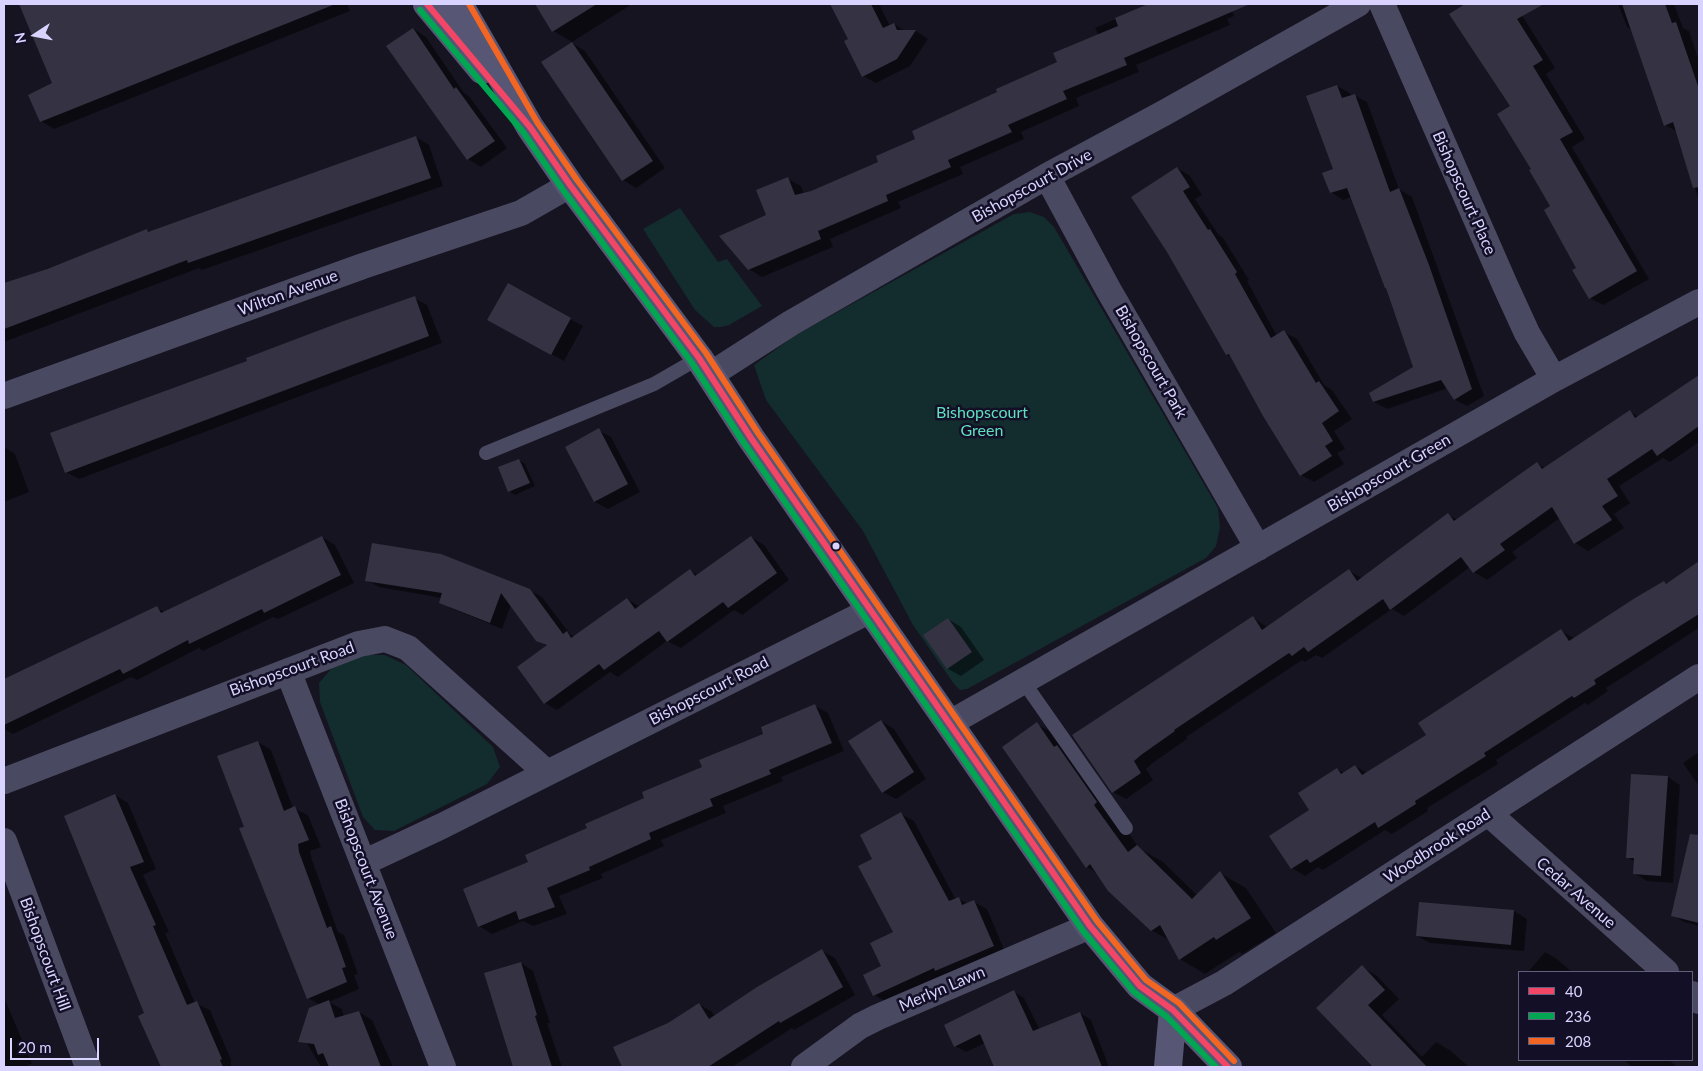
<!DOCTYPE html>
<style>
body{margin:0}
#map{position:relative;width:1703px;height:1071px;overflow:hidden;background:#161421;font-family:Lato,sans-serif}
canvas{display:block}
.frame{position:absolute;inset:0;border:5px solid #d9d4ff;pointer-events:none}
.legend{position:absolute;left:1518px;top:971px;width:175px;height:90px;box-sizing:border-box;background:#130f26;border:1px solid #625e7d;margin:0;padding:6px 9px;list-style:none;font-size:15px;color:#d9d4ff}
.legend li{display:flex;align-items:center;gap:10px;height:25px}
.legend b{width:25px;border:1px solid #625e7d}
.north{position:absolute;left:10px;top:10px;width:50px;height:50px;-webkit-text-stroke:4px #130f26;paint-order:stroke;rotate:259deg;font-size:14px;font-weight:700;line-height:20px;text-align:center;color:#d9d4ff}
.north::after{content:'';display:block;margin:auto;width:18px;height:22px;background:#d9d4ff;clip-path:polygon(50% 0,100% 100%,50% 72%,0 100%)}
.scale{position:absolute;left:10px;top:1038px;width:89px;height:22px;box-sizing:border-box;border:2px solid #d9d4ff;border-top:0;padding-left:6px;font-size:15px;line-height:18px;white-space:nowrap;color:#d9d4ff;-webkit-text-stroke:4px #130f26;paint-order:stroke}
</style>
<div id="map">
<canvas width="1703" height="1071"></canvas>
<div class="frame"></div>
<ul class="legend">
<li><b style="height:6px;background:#f34667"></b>40</li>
<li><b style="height:6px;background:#00a651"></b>236</li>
<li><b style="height:6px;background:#f26522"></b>208</li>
</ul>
<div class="north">N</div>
<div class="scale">20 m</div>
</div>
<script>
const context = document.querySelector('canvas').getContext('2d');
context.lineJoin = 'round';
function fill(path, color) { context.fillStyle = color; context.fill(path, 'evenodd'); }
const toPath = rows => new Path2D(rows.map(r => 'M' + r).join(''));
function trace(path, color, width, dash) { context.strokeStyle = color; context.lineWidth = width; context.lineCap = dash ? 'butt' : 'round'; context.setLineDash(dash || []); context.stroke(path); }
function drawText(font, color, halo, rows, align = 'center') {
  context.font = font + ' Lato,sans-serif'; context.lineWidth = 5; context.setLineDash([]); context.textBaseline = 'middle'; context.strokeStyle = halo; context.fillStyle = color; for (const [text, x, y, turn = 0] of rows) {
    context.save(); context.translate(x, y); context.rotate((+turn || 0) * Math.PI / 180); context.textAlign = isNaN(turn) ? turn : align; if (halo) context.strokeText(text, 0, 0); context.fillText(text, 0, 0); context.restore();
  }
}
fill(toPath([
 [680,208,718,262,727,259,762,306,729,325,721,327,714,327,695,310,643,229],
 [1030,212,1044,217,1054,227,1218,508,1220,528,1216,546,1206,558,967,689,960,690,954,684,913,625,863,531,766,400,754,365,796,335,1014,214],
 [366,655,385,655,406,665,493,747,500,767,487,784,394,831,375,830,363,817,320,702,319,683,331,669]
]), '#132c2d');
fill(toPath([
 [20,4,347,4,350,11,54,129,41,121,54,84],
 [536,4,628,4,629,6,572,42,553,31],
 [832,4,879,4,890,26,894,24,905,31,916,31,928,39,910,66,876,83,863,76,850,40],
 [1151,4,1249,4,1232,11,1234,16,1227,19,1230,25,1136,65,1139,72,1076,98,1079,106,1021,132,1024,139,960,167,963,174,898,202,901,208,830,239,833,247,762,277,749,269,768,216,788,179,801,186,804,194,880,162,999,93,1058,63,1099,36,1095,28],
 [1467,4,1515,4,1555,68,1546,74,1585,139,1572,147,1649,279,1603,305,1590,298,1552,206,1533,169,1512,106,1451,14],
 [1618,4,1674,4,1683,28,1689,31,1699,61,1699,201,1678,132,1665,125,1632,30,1627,27],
 [414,29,426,37,464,93,469,96,507,148,481,167,468,159,388,46],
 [572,43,585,51,665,168,636,188,623,180,542,63],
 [1337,86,1350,93,1351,96,1354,95,1367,102,1399,189,1412,197,1484,396,1467,406,1454,399,1448,388,1387,409,1374,402,1371,393,1415,367,1388,289,1351,197,1343,200,1331,192,1335,170],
 [416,137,429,145,443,186,202,270,199,268,4,342,4,285,147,230,150,232],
 [1177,168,1190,176,1202,195,1195,199,1218,234,1223,238,1249,280,1247,281,1277,336,1284,332,1297,339,1324,385,1332,390,1352,419,1334,431,1345,449,1337,453,1344,464,1314,482,1301,475,1232,357,1227,355,1168,251],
 [414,298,427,305,442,343,79,479,66,472,248,362],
 [570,319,583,326,564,361,502,327],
 [1699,376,1699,442,1670,462,1663,458,1619,486,1630,503,1614,514,1624,528,1588,551,1575,543,1560,518,1512,552,1517,558,1487,580,1474,572,1470,567,1404,616,1392,609,1322,658,1316,655,1305,662,1302,660,1186,737,1187,739,1154,762,1146,769,1153,780,1126,799,1113,792,1074,736,1254,618,1268,628,1349,571,1362,578,1448,515,1458,520,1537,464,1545,468,1630,412,1639,417],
 [598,430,611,437,640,492,608,509,595,502,566,447],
 [4,447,15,454,29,492,4,502],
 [519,460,525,464,535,486,515,495,509,491],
 [322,537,335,545,354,583,278,619,273,617,203,651,199,648,137,680,131,677,13,734,4,729,4,681,157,608,165,612],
 [751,537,764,545,789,580,742,615,734,610,681,648,667,641,618,677,610,672,557,710,545,703,548,646,537,640,511,605,502,629,453,609,440,602,442,598,379,587,367,580,529,590,542,597,570,634,575,637,627,599,640,607,690,571,698,575],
 [1699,561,1699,628,1606,688,1608,691,1588,705,1585,703,1496,760,1498,764,1427,808,1428,811,1392,834,1385,830,1323,870,1318,867,1305,876,1292,868,1311,810,1337,769,1344,773,1355,766,1367,773,1428,735,1561,631,1574,638,1664,582,1667,584],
 [948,619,961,627,984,660,961,676,948,669,925,635],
 [815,706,828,713,844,751,781,777,783,781,723,806,726,813,661,840,664,846,601,874,603,878,559,896,567,914,533,926,523,921,492,934,479,926,529,863],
 [881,721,894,729,926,779,896,799,883,792],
 [1037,724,1063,739,1139,848,1163,862,1197,895,1220,873,1246,888,1276,933,1242,954,1239,952,1205,974,1180,959,1169,940,1151,930,1097,873,1087,867],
 [258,742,271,750,293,808,308,815,321,847,310,851,312,860,338,932,344,935,358,974,354,975,359,989,329,1002,342,1009,344,1017,359,1012,372,1020,393,1067,321,1067,302,1035,320,1005,308,998,245,827],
 [1699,752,1699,786,1683,763],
 [1668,777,1680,785,1673,883,1647,881,1634,873,1635,862,1627,857],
 [115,795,128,803,156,869,143,875,169,932,165,933,195,1003,210,1010,231,1060,231,1067,162,1067,139,1016,146,1014],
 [901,814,914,821,956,900,959,899,968,904,974,902,987,909,1006,954,887,1002,874,995,894,933,874,859],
 [1682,872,1699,875,1699,926,1684,922,1672,915],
 [1420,903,1514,911,1527,919,1524,951,1430,943,1417,936],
 [822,951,835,958,855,995,794,1030,792,1028,732,1067,623,1067,615,1047,669,1024,699,1004,712,1012,715,1016],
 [1545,952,1557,959,1572,972,1528,972],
 [521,963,533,971,550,1023,547,1023,562,1067,514,1067,507,1046],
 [1362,967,1377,976,1399,999,1382,1015,1422,1057,1436,1042,1451,1051,1469,1067,1375,1067,1318,1008],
 [1014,992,1024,998,1040,1030,1080,1013,1091,1020,1109,1067,994,1067,985,1043,966,1052,955,1046],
 [4,997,32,1064,28,1065,29,1067,4,1067],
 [1624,1060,1669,1060,1677,1067,1632,1067]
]), '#0007');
fill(toPath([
 [19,4,333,4,333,5,40,122,28,95,52,83],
 [535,4,597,4,552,32],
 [830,4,871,4,883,28,894,23,897,30,916,30,897,59,862,77,844,41,848,39],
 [1148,4,1250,4,1124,58,1127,65,1063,91,1067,99,1008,125,1012,132,948,160,951,167,886,195,888,201,818,231,821,239,748,270,719,236,766,215,756,190,788,177,795,195,811,191,878,162,876,156,915,139,912,131,997,92,996,89,1057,62,1053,53,1118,26,1115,18],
 [1465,4,1544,4,1517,19,1543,60,1533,66,1573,132,1560,139,1637,271,1589,299,1572,270,1576,268,1544,210,1550,206,1529,170,1531,169,1497,114,1510,106,1449,14],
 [1622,4,1665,4,1672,23,1676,22,1699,89,1699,187,1693,188,1673,122,1664,126],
 [413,28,454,89,456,87,495,141,467,160,386,46],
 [572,42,653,161,622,181,541,62],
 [1337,85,1342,98,1355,94,1390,192,1399,188,1429,265,1472,389,1454,400,1441,380,1373,402,1369,393,1413,367,1386,288,1385,288,1347,188,1330,193,1322,173,1333,169,1306,96],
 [416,136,431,178,188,263,187,260,4,329,4,283,47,269,147,229,148,232],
 [1177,167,1190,187,1183,191,1208,230,1210,229,1237,272,1235,274,1271,338,1284,330,1316,383,1319,381,1339,411,1322,423,1333,441,1325,446,1332,456,1300,476,1263,416,1229,354,1226,355,1167,252,1131,197],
 [508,283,571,318,551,355,487,320],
 [415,296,429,336,65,473,50,433,247,361,246,358,341,322],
 [1699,375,1699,426,1657,456,1652,449,1607,479,1618,496,1602,506,1612,520,1574,544,1552,507,1500,544,1505,550,1473,573,1461,557,1390,610,1383,599,1308,652,1304,647,1292,656,1289,653,1174,730,1175,731,1141,755,1134,761,1141,773,1112,793,1072,735,1253,616,1262,630,1349,569,1357,581,1448,513,1454,521,1537,462,1542,469,1630,410,1635,418],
 [599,428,628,484,594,502,565,447],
 [519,459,530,483,508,492,498,467],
 [322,536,341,575,264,613,262,609,189,644,188,640,123,674,120,669,4,725,4,679,157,606,161,613],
 [751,536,777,573,728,608,723,602,667,642,659,631,604,670,599,664,544,704,517,667,547,645,536,641,501,593,490,623,439,603,442,593,365,581,372,543,441,554,530,589,563,634,567,631,571,638,627,598,635,609,690,569,695,576],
 [1699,561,1699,614,1594,680,1596,684,1574,698,1572,696,1484,753,1486,756,1415,801,1416,804,1378,828,1375,822,1310,863,1307,859,1291,869,1269,836,1309,810,1298,793,1337,768,1341,774,1355,765,1362,775,1426,735,1418,723,1561,629,1569,641,1635,598,1664,581,1666,584],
 [948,618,972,652,947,669,923,635],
 [815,704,832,743,769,770,771,774,710,799,713,806,649,833,651,839,589,867,590,870,547,888,555,907,519,920,516,911,478,927,463,889,528,862,525,855,587,828,585,824,644,798,642,792,702,767,699,760,763,734,761,727],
 [881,720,914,772,882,793,848,741],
 [1037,722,1054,747,1057,745,1097,802,1094,805,1128,852,1137,845,1192,899,1220,871,1251,918,1216,940,1214,937,1179,960,1160,925,1151,931,1108,891,1090,864,1086,868,1002,747],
 [258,741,284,811,295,806,309,840,298,844,299,852,327,928,331,926,346,967,342,968,347,982,307,999,239,828,244,827,217,756],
 [1631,774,1668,776,1661,876,1633,874,1634,858,1626,858],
 [115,794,144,862,130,867,156,925,153,926,187,1005,197,1001,222,1059,220,1060,223,1067,161,1067,138,1016,144,1013,64,816],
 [901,812,949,901,959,897,962,905,974,900,994,946,935,971,934,968,873,996,863,975,881,966,870,943,893,932,858,866,872,859,860,835],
 [1690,834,1699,835,1699,923,1671,916],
 [1419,902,1514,910,1511,945,1416,936],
 [822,949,843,987,780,1023,779,1021,708,1067,622,1067,613,1047,668,1023,699,1003,709,1019,757,987],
 [521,962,537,1015,535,1016,552,1067,513,1067,484,973],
 [1362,965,1385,990,1368,1005,1427,1067,1373,1067,1316,1008],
 [1014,990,1033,1031,1080,1012,1102,1067,994,1067,980,1034,954,1047,944,1025],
 [329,1000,335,1018,359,1011,381,1067,329,1067,323,1053,318,1055,314,1044,298,1042,309,1008]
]), '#343243');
trace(toPath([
 [486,453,654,384,699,358],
 [1023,681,1126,828]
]), '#4a4962', 14);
trace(toPath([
 [1382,4,1505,285,1527,333,1554,379],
 [1047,176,1108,289,1258,548],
 [710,375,791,323,1047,176,1164,113,1358,4],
 [4,396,363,266,521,213,570,185],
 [288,671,443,1067],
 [950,723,1554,379,1699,302],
 [4,781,359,644,385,639,408,648,547,773],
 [1488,813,1666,972],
 [4,841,88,1067],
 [363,863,442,826,871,610],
 [1692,994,1699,1001],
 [1173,1010,1224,983,1699,677],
 [804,1067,860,1026,878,1017,1090,926]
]), '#4a4962', 26);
trace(toPath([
 [427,4,482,70],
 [459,4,530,127,570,185,699,358,751,438,1090,926,1140,986,1173,1010,1228,1067],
 [1168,1067,1173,1010]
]), '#575674', 28);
trace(toPath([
 [427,4,530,127,570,185,699,358,751,438,1090,926,1140,986,1173,1010,1228,1067]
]), '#f34667', 6);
trace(toPath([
 [420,10,523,132,563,190,692,363,744,443,1083,931,1134,992,1167,1017,1216,1067]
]), '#00a651', 6);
trace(toPath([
 [469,4,537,122,577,180,706,353,758,433,1097,921,1146,980,1179,1003,1234,1061]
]), '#f26522', 6);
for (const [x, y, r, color] of [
 [836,546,4.5,"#d9d4ff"]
]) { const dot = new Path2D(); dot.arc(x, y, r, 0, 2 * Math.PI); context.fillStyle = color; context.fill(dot); trace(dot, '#130f26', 2); }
drawText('16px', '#d9d4ff', '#130f26', [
 ["Bishopscourt Drive",1032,186,-29],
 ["Bishopscourt Place",1464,193,66],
 ["Wilton Avenue",288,293,-20],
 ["Bishopscourt Park",1151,362,60],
 ["Bishopscourt Green",1389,473,-30],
 ["Bishopscourt Road",292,669,-20],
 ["Bishopscourt Road",709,691,-27],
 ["Woodbrook Road",1437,846,-33],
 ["Bishopscourt Avenue",366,869,69],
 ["Cedar Avenue",1576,893,41],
 ["Bishopscourt Hill",45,954,70],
 ["Merlyn Lawn",942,989,-23]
]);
drawText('16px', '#5fe0c0', '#130f26', [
 ["Bishopscourt",982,413],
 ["Green",982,431]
]);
</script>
